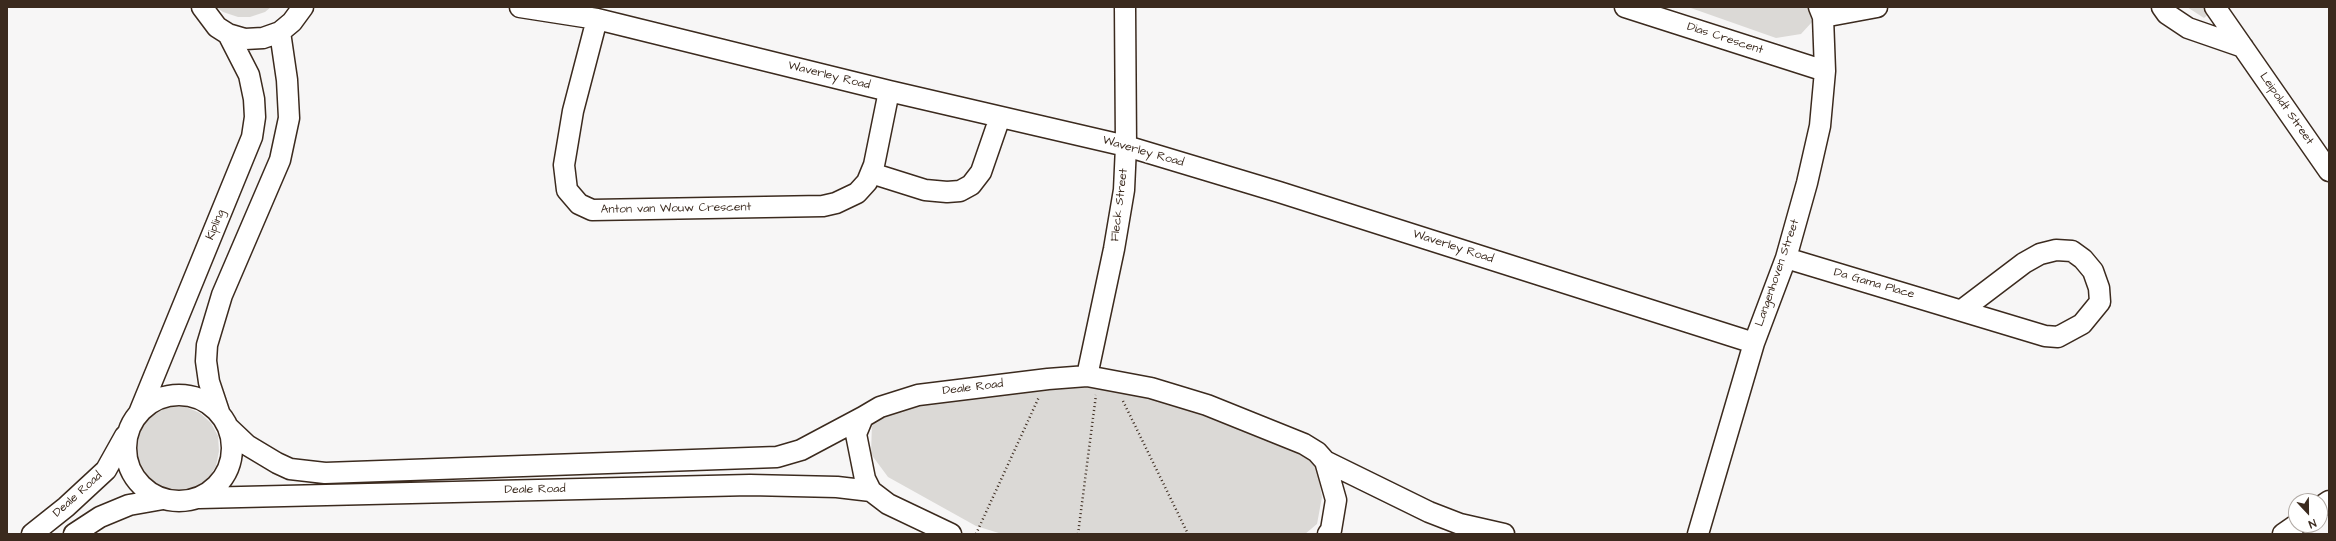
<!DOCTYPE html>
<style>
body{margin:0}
#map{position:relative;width:2336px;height:541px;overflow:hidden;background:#f7f6f6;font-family:"Architects Daughter",sans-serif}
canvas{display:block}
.frame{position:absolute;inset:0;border:8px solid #3b2a1e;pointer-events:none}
.north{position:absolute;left:2288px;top:493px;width:40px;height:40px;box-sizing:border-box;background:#fff;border:1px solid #b1aaa5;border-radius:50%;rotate:158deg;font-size:11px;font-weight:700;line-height:16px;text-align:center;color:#3b2a1e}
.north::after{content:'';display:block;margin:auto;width:14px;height:18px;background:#3b2a1e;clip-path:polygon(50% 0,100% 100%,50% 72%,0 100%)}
</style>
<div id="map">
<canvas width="2336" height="541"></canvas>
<div class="frame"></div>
<div class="north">N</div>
</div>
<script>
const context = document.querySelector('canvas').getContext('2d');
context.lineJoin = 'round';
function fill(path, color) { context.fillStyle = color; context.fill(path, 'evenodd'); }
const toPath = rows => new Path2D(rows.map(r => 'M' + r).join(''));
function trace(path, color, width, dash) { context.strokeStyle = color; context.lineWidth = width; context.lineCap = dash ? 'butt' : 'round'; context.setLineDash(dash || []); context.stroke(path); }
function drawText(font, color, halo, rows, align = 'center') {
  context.font = font + ' "Architects Daughter",sans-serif'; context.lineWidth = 3.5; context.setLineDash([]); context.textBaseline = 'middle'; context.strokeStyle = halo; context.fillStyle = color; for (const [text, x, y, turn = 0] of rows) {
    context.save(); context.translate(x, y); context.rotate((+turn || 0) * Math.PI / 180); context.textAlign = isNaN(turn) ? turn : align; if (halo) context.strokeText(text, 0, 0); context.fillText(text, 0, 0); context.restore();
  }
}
fill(toPath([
 [216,7,271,7,265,12,250,17,238,17,223,12],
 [1688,7,1809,7,1812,22,1801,34,1776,38],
 [2187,7,2206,7,2210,13,2204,18],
 [1040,382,1122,384,1293,443,1316,465,1322,497,1317,524,1305,534,1002,534,976,526,888,477,871,454,872,423,898,401],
 [171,407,186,407,200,413,211,423,218,436,219,451,216,466,210,476,199,485,185,491,170,491,156,487,144,478,130,447,145,420,157,411]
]), '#dbd9d6');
const minor = toPath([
 [202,7,217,27,228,34,245,39,263,38,280,32,292,22,303,7],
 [520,7,597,19,889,91,1126,146,1279,192,1754,343],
 [1625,7,1825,71],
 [2162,7,2167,14,2188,28,2243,47],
 [2215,7,2329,171],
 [1823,17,1877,7],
 [597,19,573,111,564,165,567,190,579,204,592,210,823,206,836,203,857,193,867,182,874,165,889,91],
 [871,173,925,190,947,192,960,191,971,185,981,172,1000,117],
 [1786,258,2045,336,2058,337,2082,324,2100,302,2099,288,2093,271,2083,259,2072,251,2056,250,2040,254,2024,263,1962,310],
 [1087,376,1114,249,1124,190,1126,146,1125,7],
 '126 448a53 53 0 1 1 106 0a53 53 0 1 1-106 0Z',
 [219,412,209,382,206,361,207,345,222,295,280,160,289,118,287,80,280,32],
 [139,413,252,137,255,117,254,99,249,75,228,34],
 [228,427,247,445,277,463,290,469,325,473,777,457,801,450,863,417],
 [1325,461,1429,512,1460,524,1504,534],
 [199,498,750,485,837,487,871,491],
 [2320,507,2329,501],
 [32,534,66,507,106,470,125,436],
 [74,534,100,517,129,505,163,499],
 [951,534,888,504,871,491,865,479,856,434,863,417,880,407,918,395,1048,379,1087,376,1151,388,1207,405,1304,444,1317,452,1325,461,1336,500,1331,530,1328,534],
 [1698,534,1754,343,1786,258,1807,183,1820,126,1825,71,1823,17,1819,7],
 [2283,534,2296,525]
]);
trace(minor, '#3b2a1e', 23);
trace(toPath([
 [1123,401,1188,534],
 [976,534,1039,397],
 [1078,534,1096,395]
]), '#3b2a1e', 2.5, [1, 3]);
trace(minor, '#fff', 20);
drawText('12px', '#3b2a1e', '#fff', [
 ["Dias Crescent",1725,39,18],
 ["Waverley Road",829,76,14],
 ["Leipoldt Street",2286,109,55],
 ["Waverley Road",1143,152,16],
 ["Fleck Street",1120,205,-83],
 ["Anton van Wouw Crescent",676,209,-1],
 ["Kipling",216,225,-68],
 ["Waverley Road",1453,247,18],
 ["Langenhoven Street",1778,273,-71],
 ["Da Gama Place",1874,284,16],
 ["Deale Road",973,388,-7],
 ["Deale Road",535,490,-1],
 ["Deale Road",78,495,-42]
]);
</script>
